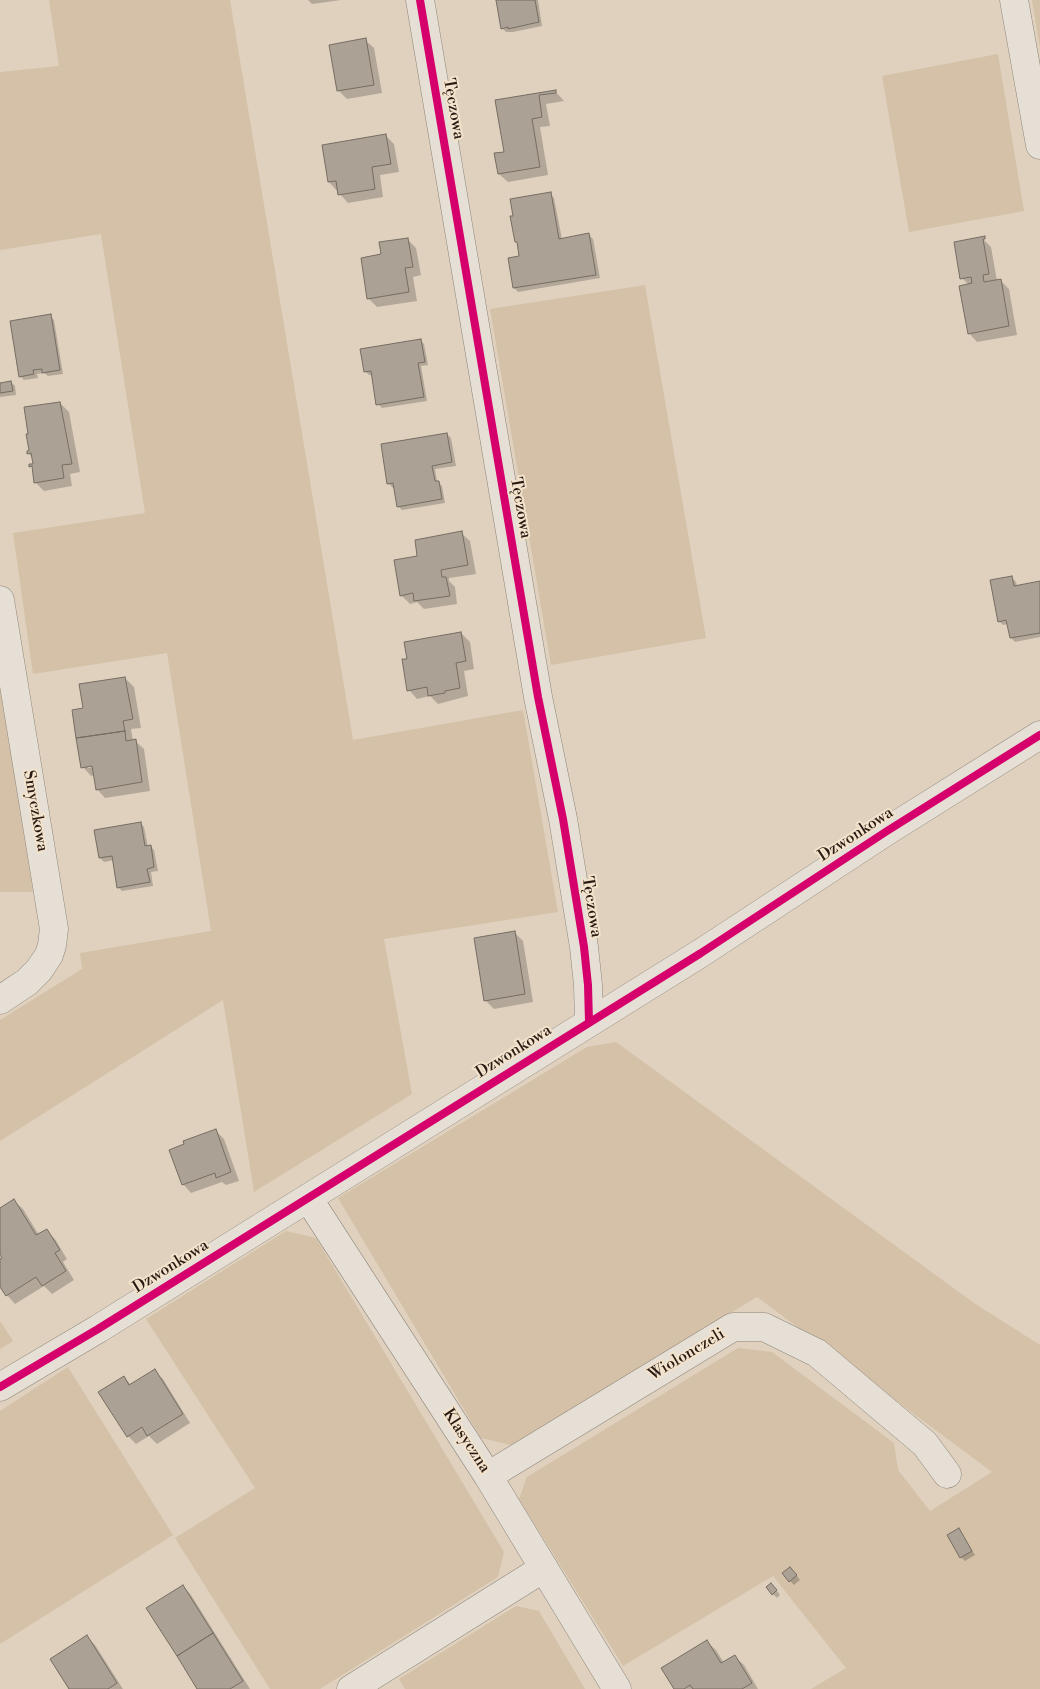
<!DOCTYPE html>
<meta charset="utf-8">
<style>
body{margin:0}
canvas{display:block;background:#dfd1be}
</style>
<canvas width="1040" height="1689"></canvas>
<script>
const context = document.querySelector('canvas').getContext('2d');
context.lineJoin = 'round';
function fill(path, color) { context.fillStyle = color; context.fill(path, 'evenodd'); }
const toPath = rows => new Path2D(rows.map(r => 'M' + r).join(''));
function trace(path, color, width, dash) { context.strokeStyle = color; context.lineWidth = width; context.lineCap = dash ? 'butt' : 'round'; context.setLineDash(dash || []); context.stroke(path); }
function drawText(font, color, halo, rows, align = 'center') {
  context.font = font + ' "Libre Bodoni",serif'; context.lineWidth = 4; context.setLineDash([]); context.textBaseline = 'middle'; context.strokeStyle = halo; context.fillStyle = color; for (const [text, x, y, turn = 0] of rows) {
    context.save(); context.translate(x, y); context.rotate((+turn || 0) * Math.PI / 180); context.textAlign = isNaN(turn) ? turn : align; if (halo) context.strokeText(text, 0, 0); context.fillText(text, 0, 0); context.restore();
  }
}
fill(toPath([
 [49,0,230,0,353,740,523,710,558,912,384,939,412,1094,254,1192,223,1000,0,1141,0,1020,82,969,80,953,211,931,167,653,33,674,13,533,145,513,101,234,0,250,0,72,59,66],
 [1032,0,1040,0,1040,48],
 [998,54,1024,211,909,232,882,76],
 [645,285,706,638,551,665,490,309],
 [0,668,33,892,0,892],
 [616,1042,974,1303,1040,1345,1040,1689,811,1689,846,1668,773,1576,623,1666,519,1499,527,1477,738,1348,772,1352,894,1443,898,1470,930,1511,992,1472,757,1297,511,1445,481,1438,338,1198,587,1047],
 [286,1231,316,1238,504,1552,498,1577,320,1689,270,1689,175,1538,255,1488,146,1319],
 [0,1321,13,1341,0,1349],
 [68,1367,173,1535,0,1644,0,1411],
 [516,1606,539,1611,585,1689,405,1689,399,1679]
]), '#d4c1a8');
fill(toPath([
 [308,0,341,0,312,4],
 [497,0,538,0,542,26,513,32,506,32,502,28],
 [365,40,374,48,382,93,347,99,338,90],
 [555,91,564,101,546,104,550,126,540,127,548,175,508,182,499,174,505,153,496,101],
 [385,135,394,144,399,172,380,175,383,197,348,203,329,182],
 [550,194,554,198,562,239,589,235,593,239,600,278,518,292,514,288,510,259,521,257,514,217],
 [982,238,991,247,997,281,1000,280,1009,289,1017,335,977,342,969,333,969,285,962,278],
 [407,239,416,248,421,275,413,277,417,301,377,307,369,299,383,256],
 [50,316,54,320,63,374,48,376,44,373,37,374,38,378,24,380,20,376],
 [420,340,424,344,428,365,421,366,427,401,382,408,378,404,373,375,369,375,365,371],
 [11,382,15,386,16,395,0,397,0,384],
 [60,403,69,412,80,472,70,474,72,486,44,491,35,482,33,458,28,453],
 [447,434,451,438,456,466,435,469,437,481,442,486,445,503,402,510,398,506,395,487,393,488,389,484],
 [461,533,470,541,476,574,449,578,449,581,455,587,457,604,424,609,417,602,410,604,401,595,419,557],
 [1012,578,1016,582,1017,586,1040,582,1040,637,1015,642,1011,638,1008,624,1003,625,999,621],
 [461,633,470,642,474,669,464,671,468,696,438,704,430,696,417,699,409,690,408,660],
 [125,678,134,687,141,728,131,729,133,741,135,741,144,749,150,791,105,798,97,789,95,775,91,776,83,767,84,709],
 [88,766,98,766,88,768],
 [140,823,144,827,148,847,150,846,154,850,158,871,151,872,153,886,122,891,118,887,114,860,104,862,100,858,96,831],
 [515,933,523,941,533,1002,494,1009,485,1000],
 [215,1130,224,1139,239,1181,226,1185,222,1182,191,1193,183,1184],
 [14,1201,23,1209,39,1235,46,1230,55,1239,67,1259,63,1262,74,1280,52,1294,44,1286,15,1304,7,1295,0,1285,0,1260,3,1258,0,1252,0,1210],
 [154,1371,163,1379,190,1423,157,1444,149,1436,136,1444,128,1436,124,1377,131,1385],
 [962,1534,975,1555,965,1561,961,1557],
 [794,1572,800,1580,794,1585,790,1581],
 [183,1586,191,1595,250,1689,199,1689],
 [775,1588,780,1595,777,1598,773,1594],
 [87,1637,95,1645,123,1689,71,1689],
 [707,1642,716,1650,724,1663,735,1657,744,1665,758,1689,675,1689]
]), '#0003');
const building = toPath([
 [496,0,535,0,539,22,508,29,508,27,501,29,496,0],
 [366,38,374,85,337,91,329,45,366,38],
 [556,90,556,93,539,95,542,117,532,119,540,167,498,174,494,153,504,152,495,100,556,90],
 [386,134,391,164,372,167,375,189,338,195,336,181,328,182,322,145,386,134],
 [551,192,559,239,589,233,596,275,513,288,508,258,519,256,517,242,515,242,510,216,513,216,510,199,551,192],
 [985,236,985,239,983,239,989,274,983,275,984,282,1001,279,1009,326,968,334,959,286,972,283,971,277,960,279,954,242,985,236],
 [408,238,413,267,405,268,409,292,367,299,361,258,381,254,379,242,408,238],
 [51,314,60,370,42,373,42,369,33,370,34,374,19,377,10,321,51,314],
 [421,339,425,362,418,363,424,397,376,405,371,371,364,372,360,349,421,339],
 [11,381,13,391,0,393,0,383,11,381],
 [60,402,72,464,62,465,64,478,34,483,32,466,29,467,29,464,33,464,31,453,27,454,27,451,29,450,26,434,28,434,24,407,60,402],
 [447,433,452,462,432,466,435,481,439,481,442,499,397,507,393,483,387,484,381,444,447,433],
 [462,531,468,565,441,570,442,577,446,577,450,596,414,601,413,593,400,596,394,560,417,556,415,540,462,531],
 [1012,576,1014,586,1040,581,1040,633,1010,638,1006,620,998,622,990,580,1012,576],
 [461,632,466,661,456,663,460,688,445,691,445,693,428,696,427,687,407,691,402,659,407,659,404,642,461,632],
 [125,677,133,719,123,721,125,731,76,738,72,710,83,708,79,684,125,677],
 [125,731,126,741,136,739,142,782,96,790,92,766,81,768,76,738,125,731],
 [141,822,145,846,151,845,154,867,147,869,150,882,117,888,112,856,99,858,94,830,141,822],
 [515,931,525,994,484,1001,474,938,515,931],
 [216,1129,231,1172,216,1178,215,1173,182,1185,169,1150,184,1144,183,1141,216,1129],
 [14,1199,36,1235,47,1229,60,1250,55,1253,66,1271,42,1286,36,1277,6,1296,0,1287,0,1259,2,1258,0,1255,0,1208,14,1199],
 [155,1369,183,1414,147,1436,142,1427,127,1437,98,1392,124,1376,129,1385,155,1369],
 [959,1528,972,1551,960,1558,947,1535,959,1528],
 [790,1567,797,1575,789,1582,782,1573,790,1567],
 [771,1583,777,1590,772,1595,766,1587,771,1583],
 [183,1585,213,1633,177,1656,146,1608,183,1585],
 [213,1633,243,1681,230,1689,197,1689,177,1656,213,1633],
 [87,1635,117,1683,108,1689,69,1689,50,1659,87,1635],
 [707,1640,721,1663,735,1655,752,1683,742,1689,693,1689,690,1685,684,1689,674,1689,661,1668,707,1640]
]);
fill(building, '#aba194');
trace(building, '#766d63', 1);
const minor = toPath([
 [420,0,538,697,563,819,584,947,588,985,589,1022],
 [1014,0,1040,145],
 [0,600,54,929,52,945,49,955,39,970,27,982,0,1000],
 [308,1198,488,1476,617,1689],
 [0,1387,98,1329,701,953,887,831,1040,735],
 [488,1476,733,1327,764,1327,817,1353,925,1444,947,1474],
 [351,1689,544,1568]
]);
trace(minor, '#90867b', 29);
trace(minor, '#e5dfd5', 28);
trace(toPath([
 [420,0,538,697,563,819,584,947,588,985,589,1022],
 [0,1387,98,1329,701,953,887,831,1040,735]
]), '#d6006c', 8);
drawText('16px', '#281a12', '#f3e3cc', [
 ["Tęczowa",453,109,80],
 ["Tęczowa",520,508,80],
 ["Smyczkowa",35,811,80],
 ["Dzwonkowa",856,835,-33],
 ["Tęczowa",591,907,81],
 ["Dzwonkowa",514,1052,-32],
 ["Dzwonkowa",171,1267,-32],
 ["Wiolonczeli",687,1355,-31],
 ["Klasyczna",466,1441,57]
]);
</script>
